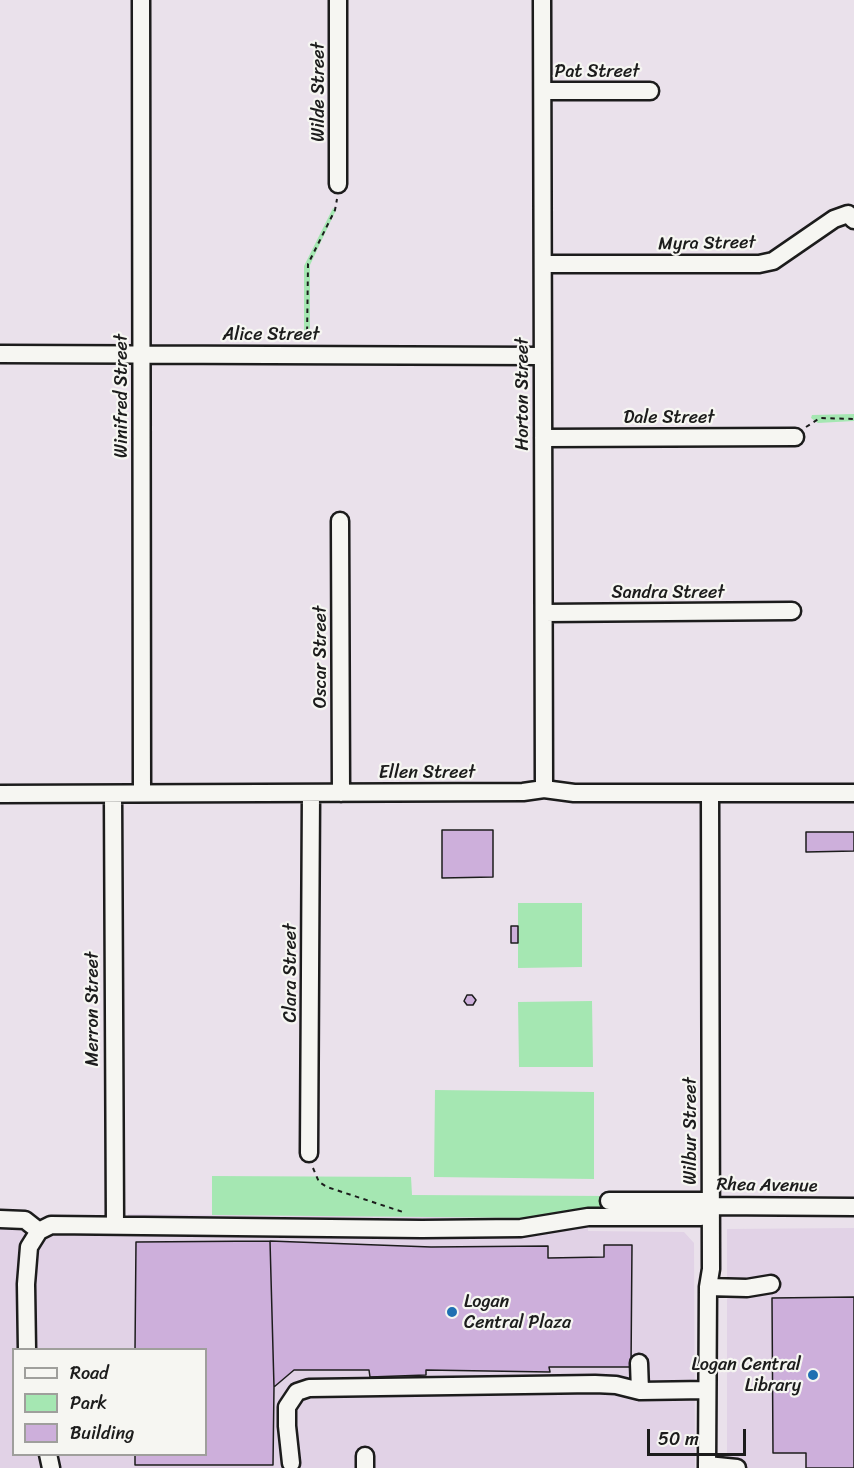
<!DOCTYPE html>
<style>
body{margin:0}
#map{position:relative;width:854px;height:1468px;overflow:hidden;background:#eae1eb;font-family:Sriracha,sans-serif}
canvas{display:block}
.legend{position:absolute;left:12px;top:1348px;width:195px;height:108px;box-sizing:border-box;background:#f6f6f2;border:2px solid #9f9f9c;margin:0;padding:8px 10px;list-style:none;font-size:18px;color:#1c1c1c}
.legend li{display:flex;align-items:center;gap:12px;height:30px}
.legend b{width:30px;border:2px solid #9f9f9c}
.scale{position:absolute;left:647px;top:1429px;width:99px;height:27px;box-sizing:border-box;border:3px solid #1c1c1c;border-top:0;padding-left:8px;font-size:18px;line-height:21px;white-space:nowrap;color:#1c1c1c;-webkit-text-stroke:4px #f6f6f2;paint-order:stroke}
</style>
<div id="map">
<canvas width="854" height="1468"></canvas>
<ul class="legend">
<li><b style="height:8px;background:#f6f6f2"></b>Road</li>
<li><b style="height:16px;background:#a5e7b2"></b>Park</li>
<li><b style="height:16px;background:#cdafdb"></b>Building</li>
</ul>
<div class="scale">50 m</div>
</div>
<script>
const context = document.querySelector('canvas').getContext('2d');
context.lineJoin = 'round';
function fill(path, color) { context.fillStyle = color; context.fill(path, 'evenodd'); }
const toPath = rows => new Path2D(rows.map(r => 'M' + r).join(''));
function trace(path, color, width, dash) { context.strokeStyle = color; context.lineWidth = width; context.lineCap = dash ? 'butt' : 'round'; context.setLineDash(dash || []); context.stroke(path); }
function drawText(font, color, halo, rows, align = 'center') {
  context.font = font + ' Sriracha,sans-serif'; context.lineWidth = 4.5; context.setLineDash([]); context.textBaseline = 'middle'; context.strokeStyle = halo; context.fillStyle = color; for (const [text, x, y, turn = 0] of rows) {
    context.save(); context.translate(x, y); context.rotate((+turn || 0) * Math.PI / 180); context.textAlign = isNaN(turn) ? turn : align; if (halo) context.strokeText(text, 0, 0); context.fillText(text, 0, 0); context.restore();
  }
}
fill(toPath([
 [589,1210,588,1231,684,1232,694,1243,695,1468,0,1468,0,1227,128,1230,128,1214,537,1218],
 [14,1350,206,1350,206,1454,14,1454],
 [854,1228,854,1468,727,1468,727,1229]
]), '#e1d2e6');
fill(toPath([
 [333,208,336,210,310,265,310,340,304,340,304,266],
 [854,414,854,421,818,423,811,418,812,415],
 [518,903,582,903,582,967,518,968],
 [592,1001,593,1067,519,1067,518,1002],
 [435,1090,594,1092,594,1179,434,1177],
 [212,1176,411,1177,412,1195,608,1196,608,1209,537,1218,212,1215]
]), '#a5e7b2');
const building = toPath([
 [442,830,493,830,493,877,442,878,442,830],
 [806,832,854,832,854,851,806,852,806,832],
 [511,926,518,926,518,943,511,943,511,926],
 [467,995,472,995,476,1000,473,1005,467,1005,464,1001,467,995],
 [270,1241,274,1387,273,1465,135,1465,135,1454,206,1454,206,1350,135,1350,136,1242,270,1241],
 [270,1241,431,1247,548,1246,548,1258,604,1257,604,1245,632,1245,631,1367,549,1367,550,1372,426,1370,426,1375,370,1377,369,1370,294,1370,274,1387,270,1241],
 [854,1297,854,1468,806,1468,806,1453,773,1453,772,1298,854,1297]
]);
fill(building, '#cdafdb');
trace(building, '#1c1c1c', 1.5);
const minor = toPath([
 [141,0,142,793],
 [338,0,338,184],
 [542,0,544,789],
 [543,91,650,91],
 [543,264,759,264,773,261,834,219,848,214,854,220],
 [0,354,542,356],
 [543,438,795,437],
 [340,521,341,793],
 [544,613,792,611],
 [0,794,523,792,544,789,574,793,854,793],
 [113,794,115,1225],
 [309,1153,311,793],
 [609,1201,702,1201,711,1206,854,1207],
 [0,1219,25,1220,39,1231],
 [708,1287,747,1288,771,1284],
 [27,1350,26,1284,29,1247,39,1231,51,1225,422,1229,521,1228,588,1217,701,1217,711,1206],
 [639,1363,640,1391],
 [48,1454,51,1468],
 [365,1456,365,1468],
 [291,1463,287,1426,287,1407,297,1392,309,1388,595,1384,616,1385,640,1391,707,1390],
 [707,1465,737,1468],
 [707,1468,708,1287,711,1269,710,793]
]);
trace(minor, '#1c1c1c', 21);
trace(toPath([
 [307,340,308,264,335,210,337,199],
 [806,427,820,418,854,419],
 [313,1168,319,1182,327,1187,406,1213]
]), '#1c1c1c', 2, [4.5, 4.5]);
trace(minor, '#f6f6f2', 16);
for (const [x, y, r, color] of [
 [452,1312,6,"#1f6fb2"],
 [813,1375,6,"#1f6fb2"]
]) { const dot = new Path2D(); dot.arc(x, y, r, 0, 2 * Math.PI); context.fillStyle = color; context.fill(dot); trace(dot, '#f6f6f2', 2); }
drawText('18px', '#1c1c1c', '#f6f6f2', [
 ["Pat Street",597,72],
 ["Wilde Street",319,92,-90],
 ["Myra Street",707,244,-1],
 ["Alice Street",271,335],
 ["Horton Street",523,394,-90],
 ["Winifred Street",122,396,-90],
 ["Dale Street",669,418],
 ["Sandra Street",668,593],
 ["Oscar Street",321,657,-90],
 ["Ellen Street",427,773],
 ["Clara Street",291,973,-90],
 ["Merron Street",93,1009,-90],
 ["Wilbur Street",691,1131,-90],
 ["Rhea Avenue",767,1186,1]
]);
drawText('18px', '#1c1c1c', '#f6f6f2', [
 ["Logan",464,1302],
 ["Central Plaza",464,1323],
 ["Logan Central",801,1365,"right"],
 ["Library",801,1386,"right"]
], 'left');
</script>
